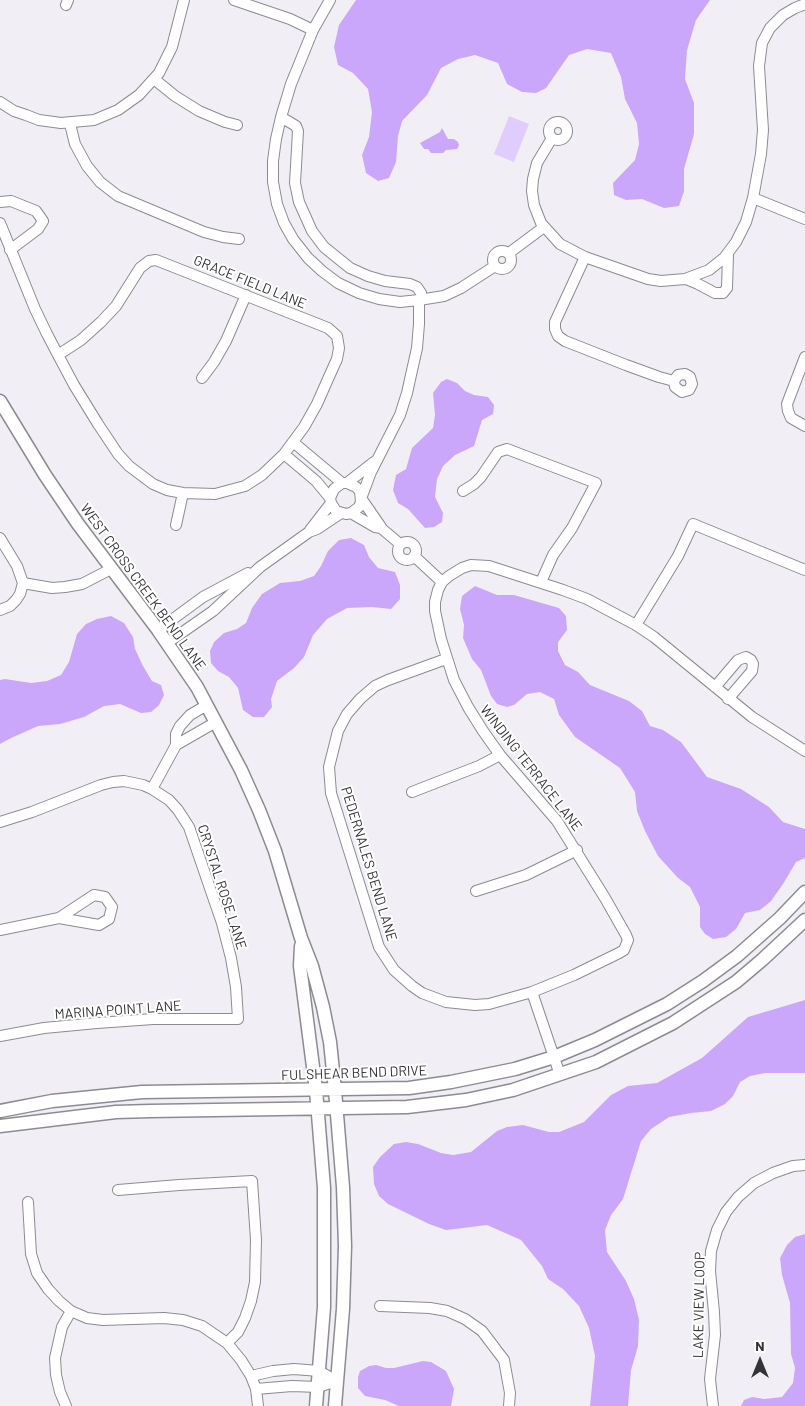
<!DOCTYPE html>
<style>
body{margin:0}
#map{position:relative;width:805px;height:1406px;overflow:hidden;background:#f1eff5;font-family:Barlow,sans-serif}
canvas{display:block}
.north{position:absolute;left:735px;top:1336px;width:50px;height:50px;-webkit-text-stroke:4px #fff;paint-order:stroke;rotate:0deg;font-size:14px;font-weight:700;line-height:20px;text-align:center;color:#343436}
.north::after{content:'';display:block;margin:auto;width:18px;height:22px;background:#343436;clip-path:polygon(50% 0,100% 100%,50% 72%,0 100%)}
</style>
<div id="map">
<canvas width="805" height="1406"></canvas>
<div class="north">N</div>
</div>
<script>
const context = document.querySelector('canvas').getContext('2d');
context.lineJoin = 'round';
function fill(path, color) { context.fillStyle = color; context.fill(path, 'evenodd'); }
const toPath = rows => new Path2D(rows.map(r => 'M' + r).join(''));
function trace(path, color, width, dash) { context.strokeStyle = color; context.lineWidth = width; context.lineCap = dash ? 'butt' : 'round'; context.setLineDash(dash || []); context.stroke(path); }
function drawText(font, color, halo, rows, align = 'center') {
  context.font = font + ' Barlow,sans-serif'; context.lineWidth = 4; context.setLineDash([]); context.textBaseline = 'middle'; context.strokeStyle = halo; context.fillStyle = color; for (const [text, x, y, turn = 0] of rows) {
    context.save(); context.translate(x, y); context.rotate((+turn || 0) * Math.PI / 180); context.textAlign = isNaN(turn) ? turn : align; if (halo) context.strokeText(text, 0, 0); context.fillText(text, 0, 0); context.restore();
  }
}
fill(toPath([
 [509,116,529,124,514,162,494,154]
]), '#e0ccfe');
fill(toPath([
 [356,0,710,0,696,20,687,50,685,79,694,103,694,134,684,169,684,191,679,206,664,208,642,199,626,200,614,195,613,183,635,160,639,144,637,123,625,99,621,77,611,53,587,49,569,55,546,88,536,93,522,92,507,84,498,63,475,55,458,59,441,68,427,95,402,121,398,136,396,162,389,178,378,181,366,173,362,155,369,137,372,112,368,89,353,73,338,65,334,47,339,25],
 [442,128,448,139,454,139,458,142,459,145,457,149,446,150,443,153,431,153,428,149,424,149,420,143,440,132],
 [447,379,457,383,465,391,474,395,488,397,494,405,493,414,482,420,474,446,455,455,443,466,437,479,435,497,443,513,442,522,434,527,425,528,408,509,398,503,393,490,396,475,406,469,412,448,433,428,435,415,433,393,441,382],
 [351,538,364,545,369,557,378,568,395,572,400,585,400,599,391,609,372,607,347,608,327,619,313,635,304,657,294,668,277,681,271,699,272,707,264,717,253,717,243,710,238,688,229,677,218,671,211,663,210,651,214,642,224,633,237,629,246,623,252,608,262,594,280,583,300,581,314,576,321,566,328,551,339,540],
 [475,586,497,595,514,595,559,608,566,616,567,630,558,642,558,651,565,665,578,672,590,685,629,701,642,711,650,726,663,730,681,742,707,777,741,789,769,807,783,822,805,829,805,858,796,862,783,884,771,901,760,910,745,913,736,929,726,937,713,939,705,934,700,927,700,907,690,887,678,878,658,856,645,831,637,811,635,792,620,768,575,737,559,715,554,699,540,692,527,694,514,705,507,707,497,704,491,696,481,670,472,659,463,638,464,625,460,609,462,596],
 [111,616,124,623,133,637,135,649,143,666,152,681,161,685,164,695,159,705,151,712,141,713,120,704,104,706,84,717,60,724,38,726,11,738,0,744,0,680,5,679,31,683,47,681,61,675,69,662,77,634,86,624,97,619],
 [805,1000,805,1073,765,1073,750,1076,740,1082,733,1096,725,1104,711,1111,691,1113,669,1117,651,1129,641,1141,623,1199,611,1215,605,1230,607,1252,626,1281,634,1299,639,1320,638,1346,631,1370,628,1406,590,1406,595,1356,589,1328,579,1306,563,1289,548,1279,542,1266,521,1240,487,1225,446,1230,429,1224,388,1204,379,1196,374,1184,373,1167,380,1157,394,1144,406,1142,418,1144,441,1153,453,1155,471,1152,497,1131,507,1127,523,1125,549,1132,559,1132,584,1122,611,1095,628,1086,657,1083,702,1058,748,1017],
 [805,1234,805,1406,741,1406,744,1400,752,1397,764,1399,782,1397,793,1383,795,1368,791,1354,790,1303,782,1275,780,1258,787,1245,795,1237],
 [423,1361,431,1362,446,1371,454,1389,451,1406,399,1406,385,1400,365,1396,358,1388,358,1377,360,1371,369,1366,376,1365,386,1368,394,1368]
]), '#cba7fc');
const minor = toPath([
 [234,0,290,19,313,30],
 [330,0,313,30,291,84,281,117,276,139,273,161,273,182,277,204,284,223,293,239,308,258,322,271,338,283,359,293,379,299,400,302,419,300,444,296,461,288,495,266],
 [66,5,68,0],
 [154,79,175,96,199,111,225,122,237,125],
 [0,102,14,111,26,115,39,120,61,123,94,120,118,110,139,95,159,73,172,47,184,0],
 [281,117,296,126,298,131,295,183,299,202,312,231,324,247,350,268,368,276,385,281,410,284,417,287,421,293,422,299,419,300,419,324,417,348,407,393,400,415,371,472,362,496],
 '549 131a9 9 0 1 1 18 0a9 9 0 1 1-18 0Z',
 [70,124,75,144,87,166,100,182,118,196,204,232,223,237,239,239],
 [552,138,537,163,533,179,532,191,534,205,541,223,560,244,585,257,648,279,661,281,685,279,709,270,724,258,736,242,746,222,753,198,761,154,763,130,759,66,762,43,770,28,783,15,795,8,805,4],
 [753,198,805,219],
 [0,202,11,201,36,211,43,221,38,229,10,250],
 [0,223,35,309,47,334,58,355,74,385,98,424,118,454,129,466,153,484,167,490,183,493,215,494,245,486,262,475,284,454,304,427,317,404,328,379,337,359,339,348,337,336,328,328,156,260,149,261,140,268,116,306,101,322,81,340,58,355],
 '493 260a9 9 0 1 1 18 0a9 9 0 1 1-18 0Z',
 [509,253,544,227],
 [585,257,555,322,555,329,558,336,565,341,626,365,659,377,674,381,678,375,685,374,690,377,692,384,689,390,682,392,675,387,674,381],
 [686,279,698,284,715,293,723,293,727,288,728,254],
 [805,357,787,404,788,411,791,418,805,426],
 [202,378,214,362,226,341,246,295],
 [293,442,342,483],
 [284,454,316,481,330,498,331,503,336,511,346,514,351,513,359,507,361,502,360,491,356,487,347,483,342,483,334,489,330,498],
 [347,483,374,462],
 [463,491,474,484,481,477,498,452,507,449,596,483,572,528,553,555,541,582],
 [361,498,381,527],
 [351,513,375,527,381,528,400,544],
 [176,525,183,493],
 [310,530,331,503],
 [0,538,17,566,23,583],
 '398 551a9 9 0 1 1 18 0a9 9 0 1 1-18 0Z',
 [414,556,442,582],
 [23,583,52,588,65,587,82,584,111,569],
 [0,610,10,606,16,600,20,594,23,583],
 [636,625,678,556,693,524,805,570],
 [158,630,203,597,248,573],
 [167,643,213,611,260,567,309,532,317,529,341,513],
 [446,659,388,680,375,686,360,699,347,714,338,731,329,767,331,793,379,947,394,970,412,986,422,993,446,1002,475,1005,489,1004,532,992,574,975,619,953,624,950,628,940,626,935,605,898,557,821,500,755,483,731,468,707,454,680,441,639,435,611,435,602,438,590,442,582,449,576,462,568,471,565,489,566,563,590,587,599,636,625,654,637,752,717,805,751],
 [715,687,738,660,746,657,751,660,753,664,752,671,728,699],
 [176,745,216,722],
 [152,789,176,745,176,734,180,726,190,715,207,705],
 [412,792,479,766,500,755],
 [0,822,32,812,101,785,113,782,124,781,143,785,152,789,169,800,178,810,189,827,222,923,231,958,236,987,238,1019,153,1019,97,1023,44,1028,0,1036],
 [476,891,526,875,577,850],
 [0,930,59,918,99,925,109,919,112,907,105,897,94,895,59,918],
 [532,992,560,1075],
 [118,1190,179,1185,252,1181,256,1240,255,1282,251,1301,245,1318,238,1332,227,1343],
 [28,1202,31,1254,37,1273,48,1289,59,1301,71,1311,87,1318,103,1320,164,1318,183,1320,202,1326,227,1343,241,1360,251,1376,256,1389,258,1406],
 [380,1306,430,1308,447,1311,465,1319,482,1331,504,1360,510,1393,509,1406],
 [251,1376,273,1371,294,1369,319,1371,337,1381],
 [256,1389,292,1386,318,1387,337,1381],
 [66,1406,60,1392,56,1375,55,1358,62,1327,71,1311],
 [713,1406,710,1379,715,1335,714,1312,710,1271,711,1251,717,1230,726,1212,738,1197,754,1183,773,1173,793,1166,805,1165]
]);
const major = toPath([
 [0,401,45,475,78,524,158,630,197,687,241,770,259,810,275,851,301,938,312,966,323,1007,330,1042,335,1090,343,1187,345,1246,343,1309,335,1406],
 [301,946,300,966,316,1090,324,1188,324,1307,316,1406],
 [0,1111,52,1101,142,1092,409,1088,451,1082,515,1069,554,1057,595,1040,667,1004,703,981,737,956,780,918,805,892],
 [0,1126,116,1112,150,1111,407,1107,466,1100,513,1090,596,1062,673,1023,736,982,762,960,805,920]
]);
trace(minor, '#8d8b90', 12);
trace(major, '#8d8b90', 15);
trace(minor, '#fff', 10);
trace(major, '#fff', 12);
drawText('14px', '#343436', '#fff', [
 ["GRACE FIELD LANE",250,282,22],
 ["WEST CROSS CREEK BEND LANE",143,587,54],
 ["WINDING TERRACE LANE",531,768,52],
 ["PEDERNALES BEND LANE",369,864,73],
 ["CRYSTAL ROSE LANE",222,887,72],
 ["MARINA POINT LANE",118,1010,-4],
 ["FULSHEAR BEND DRIVE",354,1073,-2],
 ["LAKE VIEW LOOP",699,1305,-89]
]);
</script>
